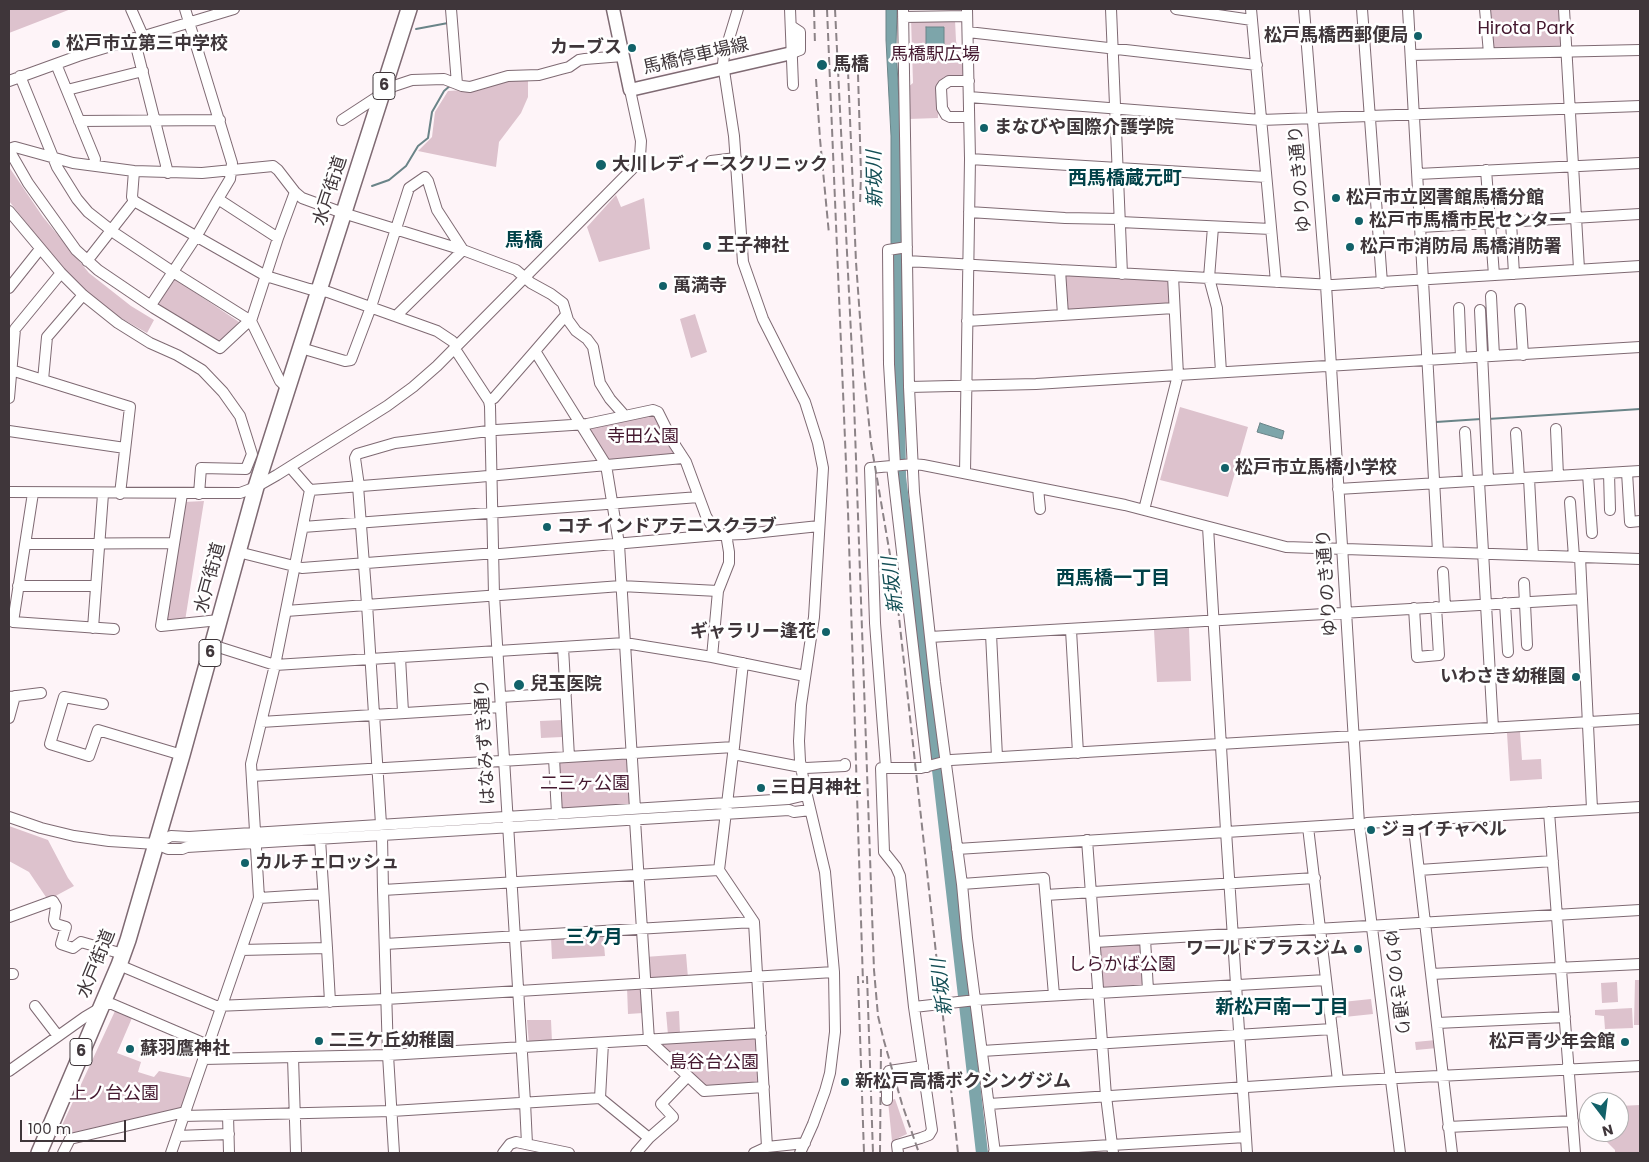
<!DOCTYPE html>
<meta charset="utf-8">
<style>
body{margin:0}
#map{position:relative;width:1649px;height:1162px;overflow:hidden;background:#fef4f8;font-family:Poppins,sans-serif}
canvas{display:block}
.frame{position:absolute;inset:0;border:10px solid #3f363a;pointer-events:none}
.north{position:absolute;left:1579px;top:1092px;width:50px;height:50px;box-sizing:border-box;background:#fff;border:1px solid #b2afb0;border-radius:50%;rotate:165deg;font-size:14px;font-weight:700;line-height:20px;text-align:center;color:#3f363a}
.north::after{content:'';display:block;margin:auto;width:18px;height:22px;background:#126169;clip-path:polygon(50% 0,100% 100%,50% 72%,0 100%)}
.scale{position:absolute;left:20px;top:1120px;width:106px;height:22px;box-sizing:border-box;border:2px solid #3f363a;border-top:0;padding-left:6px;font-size:15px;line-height:18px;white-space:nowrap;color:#3f363a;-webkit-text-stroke:4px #fff;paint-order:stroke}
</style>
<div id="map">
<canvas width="1649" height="1162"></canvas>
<div class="frame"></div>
<div class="north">N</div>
<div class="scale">100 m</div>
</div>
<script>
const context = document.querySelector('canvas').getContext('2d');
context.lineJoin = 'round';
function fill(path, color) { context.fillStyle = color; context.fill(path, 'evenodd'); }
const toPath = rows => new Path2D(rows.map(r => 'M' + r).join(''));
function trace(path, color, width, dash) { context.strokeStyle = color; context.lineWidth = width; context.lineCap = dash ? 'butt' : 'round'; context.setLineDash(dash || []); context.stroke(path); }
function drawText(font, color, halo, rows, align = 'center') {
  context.font = font + ' Poppins,"Noto Sans JP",sans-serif'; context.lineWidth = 5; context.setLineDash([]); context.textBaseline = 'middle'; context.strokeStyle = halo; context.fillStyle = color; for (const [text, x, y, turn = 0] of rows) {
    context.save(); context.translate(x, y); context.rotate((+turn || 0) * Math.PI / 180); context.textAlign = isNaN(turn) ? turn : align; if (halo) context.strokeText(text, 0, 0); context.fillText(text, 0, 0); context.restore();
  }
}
fill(toPath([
 [9,9,71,9,9,33],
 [1488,9,1561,9,1563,45,1561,48,1495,50,1492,47],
 [911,18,955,20,956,41,962,65,965,68,965,75,948,76,944,77,938,84,938,118,908,119,908,87,913,83],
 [528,78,528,97,521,113,499,142,496,167,418,151,432,137,435,112,448,91,481,89,504,80],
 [9,167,43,217,89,273,131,306,154,320,147,333,112,313,68,275,9,201],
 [616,195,621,207,644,198,650,249,599,262,587,227],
 [1067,273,1168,280,1170,283,1171,303,1169,306,1067,310,1064,277],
 [175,279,239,322,217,344,155,307],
 [695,314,707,352,691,358,680,319],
 [1180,407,1248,427,1228,497,1160,480],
 [656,414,676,455,609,462,587,430,589,425],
 [204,501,185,621,170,623,166,619,184,502],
 [1189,628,1191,681,1157,682,1154,630],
 [562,720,562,737,541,738,540,721],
 [1520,732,1522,760,1541,759,1542,779,1510,781,1507,733],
 [628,757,631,807,561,810,558,761],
 [9,826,48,840,68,878,74,886,48,900,29,872,9,861],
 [957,866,961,904,956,905,951,867],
 [603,934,605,956,552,959,551,938],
 [1140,943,1142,946,1144,985,1104,987,1101,986,1098,948,1101,946],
 [686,954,688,978,646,981,645,957],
 [1635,980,1640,980,1640,1025,1634,1025],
 [1617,982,1618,1002,1602,1003,1601,983],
 [643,986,643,1013,628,1014,627,987],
 [1371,999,1373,1014,1335,1018,1333,1003],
 [1632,1008,1633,1028,1605,1029,1604,1016,1595,1015,1595,1010],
 [115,1011,132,1018,117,1053,141,1062,138,1072,154,1077,159,1071,192,1078,183,1107,180,1109,68,1136,60,1135,58,1134],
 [679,1011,680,1034,668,1035,666,1012],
 [527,1020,551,1020,552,1042,529,1044],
 [759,1037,761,1085,703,1087,654,1041],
 [1436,1040,1437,1048,1416,1050,1415,1042],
 [895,1099,907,1134,892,1141,888,1101],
 [1640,1105,1640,1153,1615,1153,1615,1150,1607,1142,1607,1132,1619,1132,1619,1106]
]), '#ddc2cd');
const water = toPath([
 [886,9,897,9,896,46,901,140,903,340,894,339,891,240,891,136,886,40,886,9],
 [926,27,944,27,944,45,926,46,926,27],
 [1260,423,1284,431,1282,439,1257,432,1260,423]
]);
fill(water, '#7da5aa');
trace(water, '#6a8488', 1);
trace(toPath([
 [416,29,448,23],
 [372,186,389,180,406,166,418,146,428,138,432,112,444,91,451,85],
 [1488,419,1640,409],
 [1436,422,1481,419]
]), '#6a8488', 2);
trace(toPath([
 [898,324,900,477,939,778,982,1153]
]), '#7da5aa', 12);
const minor = toPath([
 [131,9,143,36],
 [185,9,232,163,230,179,218,199],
 [451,9,457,84],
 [738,9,724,55,723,64,734,136,743,262,763,319,805,402,818,443,823,468,814,617,801,705,799,741,800,761,804,783,825,872,834,972,835,1032,830,1073,825,1091,813,1124,800,1153],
 [790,9,793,85],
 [903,9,909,387,914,492,935,682,962,884,967,938,995,1153],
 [1111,9,1122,274],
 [1176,9,1252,20],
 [1251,9,1276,282],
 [1304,9,1326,285,1359,823,1400,1153],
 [1362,9,1382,283],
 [1408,9,1438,552],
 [1485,9,1489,53],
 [1564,9,1579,269],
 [903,17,967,16],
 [791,26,800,32,800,50,792,53],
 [968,32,1257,65],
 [134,38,168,173],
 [1412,55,1640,50],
 [56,64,95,159,94,165],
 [20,76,57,167,77,199,88,212,116,234,173,272,251,321,280,381,288,389],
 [9,81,78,56,234,9],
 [969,81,949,81,943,85,941,88,942,108,946,115,950,117,969,117],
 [67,90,143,71],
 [969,97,1261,120,1640,106],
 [342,120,394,86,412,80,444,79,462,86,470,87,508,76,539,75,561,69,569,67,579,60,585,59,623,56],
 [79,121,220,120],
 [9,149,15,147,73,163,134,171,202,173,273,166,278,170,295,192,302,198,343,213,463,250,516,270,531,283,551,294,563,303,568,320,576,331,587,339,593,347,600,383,610,399,625,416,653,410,658,412,673,442,686,462,706,516,717,535,744,534,819,526],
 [9,150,28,183,76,250,98,270,154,308,220,348,249,321],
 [970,159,1266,177],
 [711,161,736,158],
 [1486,170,1494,275],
 [134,171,132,197,134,201,266,276,309,289,328,292,437,331,452,341,457,346,455,349,489,401,490,406,494,595,525,1102,527,1144],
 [1418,174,1640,163],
 [9,211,61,273,83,295,118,323,150,343,177,355,202,370,223,392,240,416,252,454,246,469,201,468,199,494],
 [969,212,1065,218,1120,219],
 [1120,222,1271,229],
 [1511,222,1514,274],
 [1213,227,1209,278,1333,285,1640,266],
 [1421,227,1640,214],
 [278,238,295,192],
 [87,261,134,201],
 [907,261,1060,270],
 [1173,276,1178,375,1640,347],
 [9,288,40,249],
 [1491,296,1494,356],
 [151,305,196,237,218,199,278,238,251,321],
 [1459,308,1461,358],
 [1520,309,1523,355],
 [1480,310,1488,480],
 [1063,315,1060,270,1209,278,1217,308,1221,372],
 [967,321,1174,308],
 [301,348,345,361,351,360,371,307,409,188,425,177,428,181,437,210,463,250,396,316],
 [535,351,566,315],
 [11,370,130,407,120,494],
 [43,380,47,337,83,295],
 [909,387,1036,384,1178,375,1144,510],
 [9,398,15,329,61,273],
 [489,401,494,398,535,351,606,465,619,544,635,809],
 [1556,429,1558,476],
 [9,431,125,448],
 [1465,432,1468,481],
 [1516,433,1519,478],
 [895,465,889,364,888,250,907,247],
 [892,466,927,767],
 [290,467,310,490,477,477,683,458],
 [1627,472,1630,522,1640,521],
 [965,473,970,159,967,9],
 [1609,473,1610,510],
 [1588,474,1592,533],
 [1529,478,1533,555],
 [1479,481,1493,728],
 [358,486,367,604,381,824],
 [359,486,355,458,357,454,395,443,496,430,587,424,625,416],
 [1038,488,1040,509],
 [1338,489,1640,471],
 [9,492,240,493,256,487,277,475,387,406,413,387,437,366,637,164,640,157,641,141,630,90],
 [33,493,13,622,114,629],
 [182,494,161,626,219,620],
 [1570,502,1574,557],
 [303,527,699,497],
 [1208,527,1226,831,1247,1153],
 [25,544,174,543],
 [238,552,302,568,483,554,500,554,717,535],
 [1580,557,1592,809],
 [1443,572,1445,607],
 [1524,583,1527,645],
 [18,586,96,586],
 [718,591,729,563,729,552,726,534],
 [1505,603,1508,652],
 [1414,608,1417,657,1439,655,1436,607],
 [286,611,621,586,718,591,712,657],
 [93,628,103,494],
 [1071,630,1078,753],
 [991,634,997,757],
 [930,637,1582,599],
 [212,645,275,665,625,643,712,657,805,676],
 [563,647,569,757],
 [400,657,403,712],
 [9,697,41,693],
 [501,697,566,693],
 [103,704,64,697,50,744,89,756,98,730,182,755],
 [9,718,15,696],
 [261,722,501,707],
 [734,747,743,663],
 [733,754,719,870,754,922,767,1147],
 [554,758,557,814],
 [886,768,921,768,951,760,1640,719],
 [252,776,734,747,733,754,806,768,845,766,845,764],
 [1549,812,1575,1153],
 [9,817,41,828,74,836,109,841,156,844,168,849,182,849,187,847,789,810,794,812,810,810],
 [635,820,649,1040,704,1091,764,1087],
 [1413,820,1452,1153],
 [1367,823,1640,807],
 [1308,827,1338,1081],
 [382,836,383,890],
 [320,839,327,948],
 [1087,840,1106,1096,1113,1153],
 [156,844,171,836,189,837,727,803,789,799,806,795],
 [957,849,1353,824],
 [1419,870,1553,861],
 [962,884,1044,878,1054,995],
 [1046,895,1315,878],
 [259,898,323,894],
 [9,917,53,901,56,906,54,920,56,924,66,927,61,944,73,948,81,942,123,954],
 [1145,939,1148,990],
 [1095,942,1640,910],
 [385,944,754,922],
 [241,950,327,948,330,1002],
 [119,965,216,1006,386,999,834,972],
 [9,974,13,974],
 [1431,974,1640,964],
 [35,1006,58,1036],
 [914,1007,976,1000,1326,980],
 [1437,1023,1565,1017],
 [982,1051,1332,1029],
 [293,1057,296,1153],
 [203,1059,388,1055,761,1033],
 [9,1071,85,1017,107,1004,112,1004,208,1045],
 [600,1098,603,1043],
 [887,1100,887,1075,889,1071,923,1066],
 [989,1104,1338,1081,1640,1066],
 [228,1115,229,1153],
 [183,1116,392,1111,600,1098,649,1138,636,1153],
 [1448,1127,1573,1121],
 [177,1136,229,1134],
 [649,1138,673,1117,661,1104,688,1076],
 [994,1152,1246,1137],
 [63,1153,70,1139,185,1112],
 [171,1153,259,898,251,764,275,665,310,490],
 [394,1153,388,1055,383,890,719,870],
 [503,1153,510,1144,516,1142,569,1153],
 [754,1153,767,1147,805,1143],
 [898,1153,897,1145,921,1138,929,1135,932,1130,914,1007,900,876,896,867,884,852,881,768,886,768,875,623,870,468,913,464,923,465,1125,505,1286,547,1640,559]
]);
const major = toPath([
 [613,9,630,90,792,53]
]);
const highway = toPath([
 [39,1153,119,965,128,940,182,755,256,487,409,9]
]);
trace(minor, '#7f6a73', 12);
trace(major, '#7f6a73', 15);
trace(highway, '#7f6a73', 18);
trace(minor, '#fff', 10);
trace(major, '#fff', 12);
trace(highway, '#fff', 15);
trace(toPath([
 [814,9,815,45],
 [827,9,848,511,863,983],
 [835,9,853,374,874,970,878,1016,884,1041,902,1104,919,1153],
 [848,71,856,262,864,374,871,443,896,590,958,1153],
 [858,74,861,174,860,204],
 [816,79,820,139,829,234],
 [858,976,864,1153],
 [867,976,873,1153],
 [880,1153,881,1045]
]), '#8c8387', 2, [8, 4]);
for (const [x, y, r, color] of [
 [1418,36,5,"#126169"],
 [56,44,5,"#126169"],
 [632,48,5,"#126169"],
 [822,65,6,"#126169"],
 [984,128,5,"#126169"],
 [601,165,6,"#126169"],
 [1336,198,5,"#126169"],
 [1359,221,5,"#126169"],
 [707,246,5,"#126169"],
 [1350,247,5,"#126169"],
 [663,286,5,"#126169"],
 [1225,468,5,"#126169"],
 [547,527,5,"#126169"],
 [826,632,5,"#126169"],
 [1576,677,5,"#126169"],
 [519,685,6,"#126169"],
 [761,788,5,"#126169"],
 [1371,830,5,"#126169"],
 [245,863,5,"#126169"],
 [1358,949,5,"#126169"],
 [319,1041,5,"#126169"],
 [1625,1042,5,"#126169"],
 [130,1049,5,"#126169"],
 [845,1082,5,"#126169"]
]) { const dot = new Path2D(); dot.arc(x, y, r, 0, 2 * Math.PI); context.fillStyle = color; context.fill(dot); trace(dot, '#fff', 2); }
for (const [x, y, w] of [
 [384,86,22],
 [210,653,22],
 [81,1052,22]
]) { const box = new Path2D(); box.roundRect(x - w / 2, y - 13.5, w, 27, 4); context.fillStyle = '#fff'; context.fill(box); trace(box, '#3f363a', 1); }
drawText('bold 16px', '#3f363a', null, [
 ["6",384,86],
 ["6",210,653],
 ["6",81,1052]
]);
drawText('18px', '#451930', '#fff', [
 ["Hirota Park",1526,29],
 ["馬橋駅広場",935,55],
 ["寺田公園",643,437],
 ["二三ヶ公園",585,784],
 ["しらかば公園",1122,965],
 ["島谷台公園",714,1063],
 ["上ノ台公園",114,1094]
]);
drawText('bold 18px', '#3f363a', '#fff', [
 ["松戸馬橋西郵便局",1408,36,"right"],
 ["松戸市立第三中学校",66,44],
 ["カーブス",622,48,"right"],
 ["馬橋",833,65],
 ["まなびや国際介護学院",994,128],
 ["大川レディースクリニック",612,165],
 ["松戸市立図書館馬橋分館",1346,198],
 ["松戸市馬橋市民センター",1369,221],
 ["王子神社",717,246],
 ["松戸市消防局 馬橋消防署",1360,247],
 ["萬満寺",673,286],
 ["松戸市立馬橋小学校",1235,468],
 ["コチ インドアテニスクラブ",557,527],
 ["ギャラリー逢花",816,632,"right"],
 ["いわさき幼稚園",1566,677,"right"],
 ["兒玉医院",530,685],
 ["三日月神社",771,788],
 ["ジョイチャペル",1381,830],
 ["カルチェロッシュ",255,863],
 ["ワールドプラスジム",1348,949,"right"],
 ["二三ケ丘幼稚園",329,1041],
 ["松戸青少年会館",1615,1042,"right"],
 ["蘇羽鷹神社",140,1049],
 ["新松戸高橋ボクシングジム",855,1082]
], 'left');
drawText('18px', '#3f363a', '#fff', [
 ["馬橋停車場線",696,57,-13],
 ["ゆりのき通り",1301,179,-95],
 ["水戸街道",331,191,-72],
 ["水戸街道",211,578,-75],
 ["ゆりのき通り",1328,583,-94],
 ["はなみずき通り",486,742,-93],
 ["水戸街道",97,964,-68],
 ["ゆりのき通り",1395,983,83]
]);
drawText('italic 19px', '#134e55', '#fff', [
 ["新坂川",876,179,-91],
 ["新坂川",894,585,-97],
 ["新坂川",943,987,-97]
]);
drawText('bold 19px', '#004148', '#fff', [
 ["西馬橋蔵元町",1125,179],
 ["馬橋",524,241],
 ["西馬橋一丁目",1113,579],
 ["三ケ月",594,938],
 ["新松戸南一丁目",1282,1008]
]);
</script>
